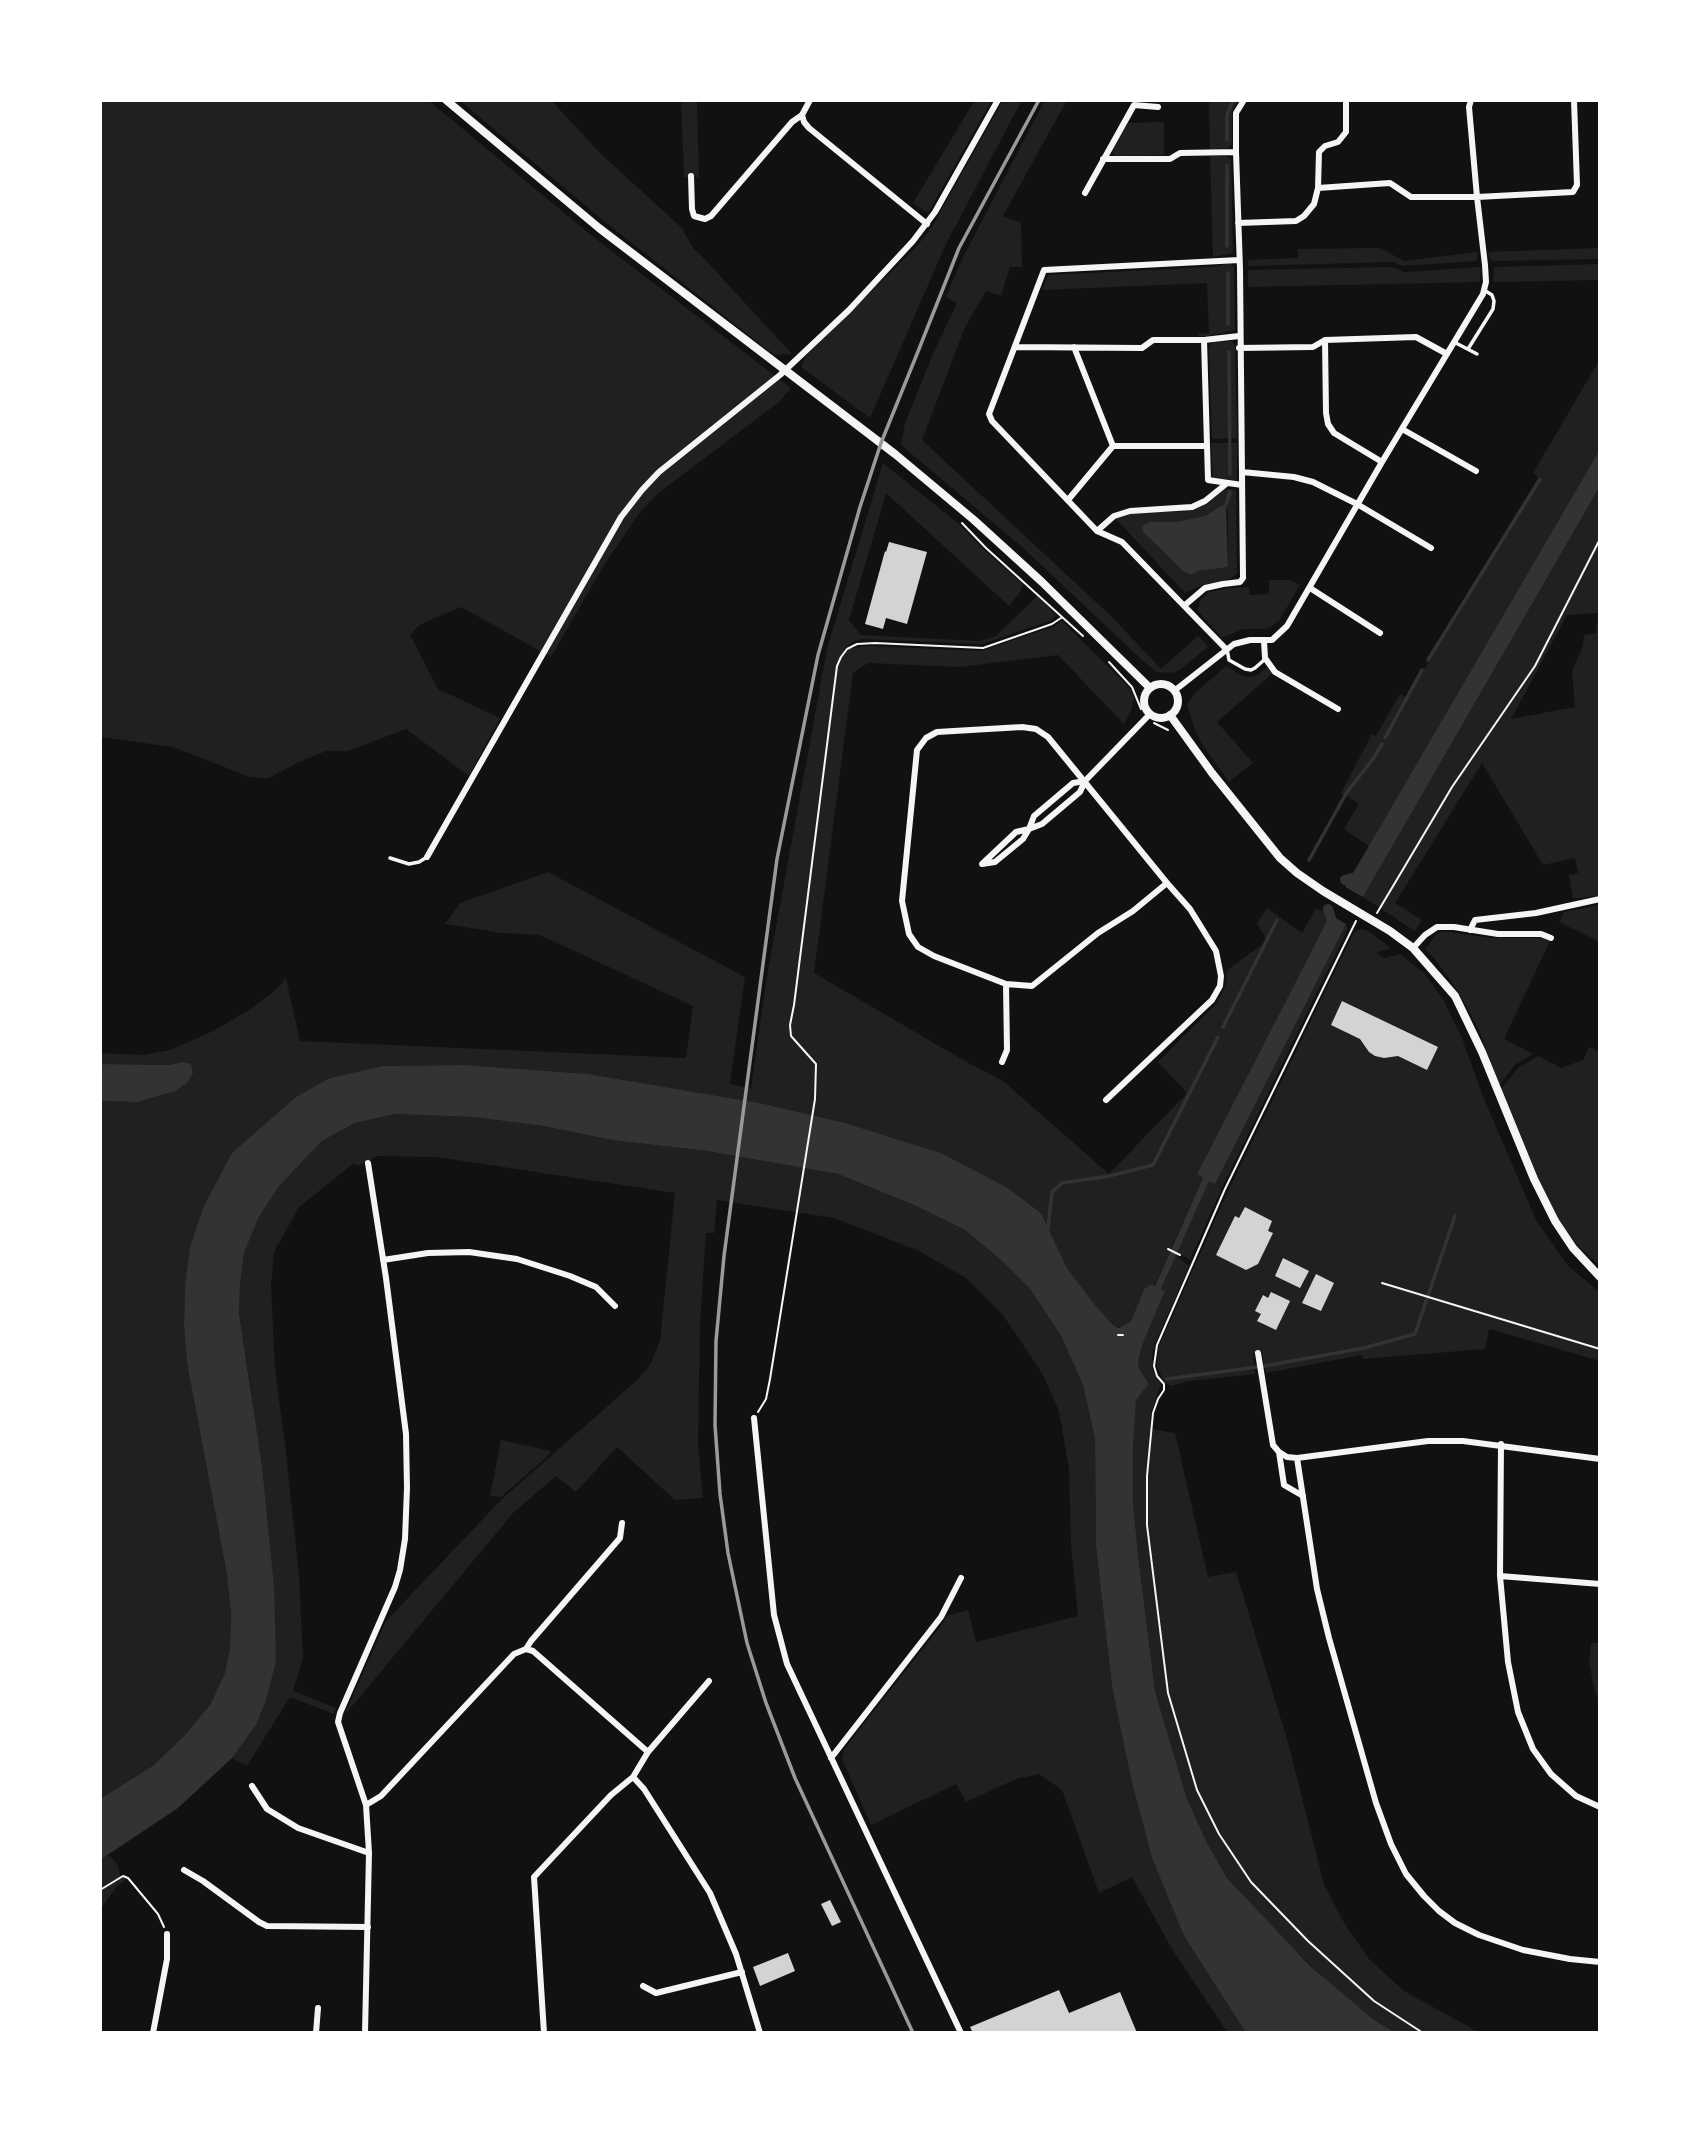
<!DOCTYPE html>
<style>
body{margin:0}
#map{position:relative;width:1700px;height:2133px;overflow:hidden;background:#111;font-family:Arial,sans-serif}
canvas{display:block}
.frame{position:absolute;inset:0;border:102px solid #fff;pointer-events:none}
</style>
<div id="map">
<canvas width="1700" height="2133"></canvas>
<div class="frame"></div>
</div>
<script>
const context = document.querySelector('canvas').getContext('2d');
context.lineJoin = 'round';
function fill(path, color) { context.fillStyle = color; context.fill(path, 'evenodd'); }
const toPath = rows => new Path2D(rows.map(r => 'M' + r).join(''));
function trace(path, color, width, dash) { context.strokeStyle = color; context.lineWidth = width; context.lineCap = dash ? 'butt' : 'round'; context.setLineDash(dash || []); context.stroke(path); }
fill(toPath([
 [100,100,428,100,592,236,791,388,779,402,657,494,638,515,604,565,551,657,461,607,419,625,410,635,438,689,500,718,469,776,406,729,348,751,326,751,297,763,269,778,262,778,250,777,173,747,100,737],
 [459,100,551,100,600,153,682,228,694,250,698,252,792,354,774,355,604,221],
 [681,100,697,100,699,177,684,177],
 [975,100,992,100,928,213,913,203],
 [1003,100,1022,100,946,244,870,418,801,367,805,357,917,246,932,227],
 [1045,100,1067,100,1003,216,1021,223,1022,267,1010,267,1001,296,986,291,965,327,922,440,1111,616,1161,669,1198,636,1208,646,1207,648,1178,671,1172,673,1157,672,1142,660,1021,546,901,445,905,423,933,354,957,303,946,297,962,259],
 [1209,100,1238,100,1232,112,1232,143,1229,148,1210,149],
 [1164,122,1164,155,1117,156,1113,154,1113,149,1128,123],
 [1210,156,1225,156,1231,159,1233,253,1213,257],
 [1380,248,1404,261,1477,252,1477,261,1402,266,1393,262,1248,266,1248,260,1298,258,1298,249],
 [1600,248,1600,259,1492,261,1487,252],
 [1230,263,1234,267,1235,330,1208,336,1199,336,1198,334,1209,333,1207,283,1042,290,1048,275,1212,267],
 [1600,264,1600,280,1493,282,1494,267],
 [1392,267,1404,272,1481,267,1480,282,1248,287,1248,270],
 [1231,341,1235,344,1237,438,1212,439,1209,347,1213,342],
 [1600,359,1600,449,1369,846,1344,829,1359,804,1341,793,1372,734,1376,736,1400,694,1407,698,1540,479,1533,473],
 [1211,443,1237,443,1237,481,1213,477],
 [883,463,959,524,984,550,1023,584,1021,591,1009,606,886,493,849,620,861,635,980,641,996,636,1037,596,1056,615,1052,620,982,644,863,639,854,641,843,649,869,646,981,651,1055,626,1062,621,1124,682,1131,690,1134,699,1130,713,1124,724,1058,655,959,667,868,663,853,673,814,973,963,1060,1003,1081,1109,1174,1187,1093,1158,1062,1216,1004,1226,985,1227,970,1267,941,1257,923,1267,908,1302,933,1316,908,1330,915,1197,1174,1203,1178,1171,1249,1169,1248,1168,1250,1170,1252,1154,1287,1144,1289,1131,1321,1122,1327,1114,1326,1095,1305,1067,1268,1041,1213,1008,1188,940,1153,845,1123,760,1103,588,1074,465,1065,382,1066,330,1078,185,1287,184,1325,187,1363,227,1575,231,1613,230,1647,225,1673,210,1705,187,1734,154,1765,100,1799,100,1101,137,1102,182,1062,170,1065,100,1064,100,1053,143,1055,170,1050,213,1031,249,1010,277,989,286,978,300,1041,686,1058,693,1006,540,935,502,933,445,924,460,903,548,872,745,977,730,1084,751,1088,767,976,827,649],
 [1600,486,1600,895,1573,899,1569,875,1578,873,1575,858,1543,865,1482,763,1395,903,1422,920,1415,931,1363,897],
 [1598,613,1596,633,1584,635,1583,646,1572,671,1575,707,1511,719,1567,615],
 [1225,489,1236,490,1237,573,1231,579,1202,585,1185,593,1115,518,1132,513,1149,511,1179,512,1194,509,1207,504],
 [1221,506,1226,506,1228,513,1228,566,1222,568,1198,571,1190,575,1184,572,1143,532,1150,522,1175,522,1191,519,1205,516],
 [1269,580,1290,580,1300,585,1279,621,1267,629,1243,629,1222,638,1198,611,1200,600,1209,592,1230,588,1249,587,1249,595,1269,594],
 [1226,666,1243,676,1252,677,1259,674,1267,667,1273,673,1217,722,1253,763,1229,782,1202,744,1195,730,1187,705,1193,695],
 [1600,905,1600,942,1559,922,1564,912],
 [1346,924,1348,929,1222,1188,1190,1260,1177,1252,1209,1180,1215,1183],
 [1361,929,1367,930,1391,948,1376,953,1385,958,1400,954,1425,974,1444,1001,1462,1038,1484,1099,1536,1220,1569,1267,1600,1292,1600,1361,1489,1329,1485,1349,1363,1359,1362,1355,1266,1373,1262,1352,1253,1354,1255,1374,1189,1381,1171,1386,1164,1382,1157,1366,1159,1346,1228,1191,1354,932],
 [1442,931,1490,938,1542,938,1550,941,1504,1039,1533,1054,1515,1065,1499,1086,1479,1030,1458,991,1434,958,1425,949,1436,935],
 [1589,1047,1600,1052,1600,1266,1578,1246,1550,1209,1500,1090,1518,1068,1538,1056,1561,1068,1583,1060],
 [395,1114,473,1117,543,1126,612,1140,707,1151,838,1174,914,1205,965,1230,1002,1261,1030,1289,1061,1336,1083,1385,1095,1439,1096,1546,1112,1687,1131,1779,1152,1858,1184,1936,1246,2033,1228,2033,1172,1949,1132,1877,1099,1893,1062,1790,1039,1774,1016,1779,966,1802,956,1784,871,1825,842,1759,844,1749,943,1623,946,1616,968,1610,976,1642,1078,1616,1071,1546,1069,1469,1059,1411,1042,1373,1003,1315,966,1278,917,1250,834,1218,717,1200,714,1233,706,1233,700,1324,698,1446,703,1498,675,1500,617,1447,576,1492,556,1476,514,1512,344,1716,386,1621,502,1499,636,1381,650,1365,660,1341,675,1193,437,1157,377,1156,358,1166,354,1163,299,1207,274,1252,271,1285,275,1370,285,1444,299,1574,303,1658,293,1691,336,1708,334,1714,290,1697,247,1766,232,1758,256,1725,266,1700,251,1390,239,1313,240,1285,244,1253,259,1217,279,1186,322,1141,355,1123],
 [1176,1255,1189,1266,1155,1344,1152,1354,1153,1371,1161,1384,1151,1413,1150,1429,1175,1433,1208,1577,1236,1572,1287,1739,1324,1884,1343,1921,1369,1959,1404,1991,1480,2033,1396,2033,1374,2020,1338,1992,1265,1921,1227,1878,1206,1841,1186,1796,1155,1691,1138,1555,1133,1502,1133,1447,1136,1399,1144,1391,1146,1379,1139,1369,1138,1361,1143,1343,1165,1291,1161,1289],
 [501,1440,551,1451,549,1455,501,1497,490,1496],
 [1591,1643,1600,1643,1600,1706,1594,1688,1589,1662],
 [109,1855,117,1864,120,1875,128,1878,117,1886,100,1910,100,1860]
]), '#202020');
fill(toPath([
 [1600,449,1600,486,1363,897,1345,887],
 [1226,505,1228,566,1222,568,1198,571,1191,575,1184,572,1143,532,1142,526,1150,522,1175,522,1191,519,1205,516,1221,506],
 [1330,915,1346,924,1215,1184,1209,1181,1161,1289,1165,1291,1143,1343,1138,1361,1139,1369,1146,1379,1148,1385,1136,1400,1133,1447,1133,1502,1138,1555,1155,1691,1186,1796,1206,1841,1227,1878,1310,1966,1374,2020,1396,2033,1246,2033,1184,1936,1152,1858,1131,1779,1112,1687,1096,1546,1095,1439,1083,1385,1061,1336,1030,1289,1002,1261,965,1230,914,1205,838,1174,707,1151,612,1140,543,1126,473,1117,395,1114,355,1123,322,1141,279,1186,259,1217,244,1253,240,1285,239,1313,262,1467,274,1586,276,1661,266,1700,256,1725,232,1758,178,1808,100,1860,100,1799,154,1765,186,1734,210,1705,225,1673,230,1647,231,1613,227,1575,187,1363,184,1325,185,1287,190,1247,204,1206,232,1153,296,1097,330,1078,382,1066,465,1065,588,1074,760,1103,845,1123,941,1153,1008,1188,1041,1213,1067,1268,1095,1305,1114,1326,1119,1328,1131,1321,1144,1289,1150,1285,1155,1286,1203,1178,1197,1174],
 [182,1062,191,1064,193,1073,187,1083,175,1091,137,1102,100,1101,100,1064,170,1065]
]), '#333');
trace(toPath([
 [1227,140,1227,115,1233,100],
 [1227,246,1227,165],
 [1228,273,1228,324],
 [1229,352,1230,474],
 [1226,505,1230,492],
 [1428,660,1540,479],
 [1385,738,1422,670],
 [1309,860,1347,792,1373,759,1382,744],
 [1223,1027,1277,920],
 [1048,1229,1052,1192,1062,1183,1109,1176,1153,1165,1218,1037],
 [1167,1379,1264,1366,1364,1348,1415,1334,1455,1216]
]), '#333', 3.5);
trace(toPath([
 [1345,880,1363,875],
 [1328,909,1334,927]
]), '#333', 10);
fill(toPath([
 [889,542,927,552,907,624,886,618,883,629,865,624,885,551,886,552],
 [1342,1001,1438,1047,1427,1070,1398,1056,1384,1058,1375,1056,1369,1052,1360,1039,1331,1025],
 [1245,1207,1272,1221,1268,1231,1273,1233,1258,1264,1246,1270,1216,1255,1235,1216,1239,1218],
 [1283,1258,1309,1271,1300,1288,1275,1276],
 [1316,1274,1334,1283,1321,1311,1302,1303],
 [1271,1292,1290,1301,1276,1330,1257,1321,1261,1314,1255,1311,1263,1295,1268,1298],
 [830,1900,841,1922,832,1926,821,1904],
 [788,1953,795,1971,760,1986,753,1967],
 [1059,1990,1069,2013,1120,1992,1137,2033,973,2033,970,2027]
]), '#d3d3d3');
trace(toPath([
 [962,523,986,548,1083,636],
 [1109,662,1132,687,1141,709],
 [1154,723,1168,730],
 [1377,913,1452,787,1535,666,1600,539],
 [1356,921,1225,1189,1157,1345,1154,1366,1157,1376,1164,1384,1164,1390,1158,1399,1153,1413,1147,1476,1147,1525,1168,1693,1197,1790,1219,1834,1251,1882,1308,1941,1374,2001,1423,2033],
 [1168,1249,1180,1255],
 [1382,1283,1600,1349],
 [1118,1335,1123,1335],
 [758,1412,766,1399,770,1379,815,1099,816,1064,791,1036,790,1025,794,1005,837,666,841,657,847,649,857,644,875,643,983,648,1052,624,1061,618],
 [100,1890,123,1876,128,1878,158,1914,164,1927]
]), '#f5f5f5', 2);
trace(toPath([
 [1454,342,1477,354],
 [1468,349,1493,309,1494,301,1492,295,1484,290],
 [1227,649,1229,660,1245,669,1251,670,1255,668,1264,660],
 [390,858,409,864,419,862,427,857]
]), '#f5f5f5', 3.5);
trace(toPath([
 [802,115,804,122,809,128,927,224],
 [1103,159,1170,159,1180,153,1236,152],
 [691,176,692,209,694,216,705,219,711,216,792,122,802,115,810,100],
 [1318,188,1390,183,1411,197,1477,197,1573,192,1577,185,1574,100],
 [1085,193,1134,105,1158,107],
 [1238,223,1296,221,1304,216,1314,204,1318,188,1319,152,1325,146,1338,142,1346,132,1346,100],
 [1204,340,1208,480,1242,485],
 [1325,340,1326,413,1328,424,1334,433,1382,462],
 [1015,347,1142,348,1153,340,1204,340,1239,336],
 [1074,347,1113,446],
 [1239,348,1313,347,1325,340,1416,337,1447,354],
 [1402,429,1476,471],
 [1113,446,1207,446],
 [1242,472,1294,477,1313,482,1357,504,1431,548],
 [1068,500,1113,446],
 [1097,531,1114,516,1130,511,1192,507,1205,501,1226,484],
 [1310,588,1380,633],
 [1185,605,1205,588,1223,584,1240,582,1243,578,1240,269,1236,152,1236,113,1244,100],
 [1264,641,1265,658,1275,672,1338,709],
 [1226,649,1122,542,1097,531,992,421,989,414,1044,270,1239,260],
 [1174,691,1234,644,1250,640,1272,640,1287,626,1382,462,1483,294,1486,282,1485,265,1477,197,1469,107,1471,100],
 [1022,727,1036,729,1048,737,1167,883,1133,911,1098,933,1032,986,1006,984,934,956,918,947,909,934,902,901,917,750,926,738,937,732,1022,727],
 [1085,781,1080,792,1042,824,1029,829,1034,816,1073,783,1085,781],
 [1085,781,1150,714],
 [1029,829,1023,839,995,862,982,864,1016,832,1029,829],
 [427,857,621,517,642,490,659,472,780,375,849,310,913,241,935,212,998,100],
 [1470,930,1475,920,1536,913,1600,899],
 [1413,948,1425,935,1437,927,1454,927,1498,934,1541,934,1551,938],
 [1002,1062,1007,1050,1006,984],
 [1106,1100,1212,1000,1220,986,1221,976,1216,951,1190,909,1167,883],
 [383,1260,428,1253,469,1252,517,1259,570,1276,596,1287,615,1306],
 [1258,1353,1273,1445,1279,1452,1287,1457,1297,1458,1428,1441,1463,1441,1600,1459],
 [754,1418,774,1615,787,1664,961,2033],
 [1501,1444,1500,1576,1508,1662,1518,1712,1533,1749,1551,1774,1576,1796,1600,1807],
 [1279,1452,1284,1485,1303,1496],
 [1297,1458,1317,1589,1329,1638,1376,1803,1391,1844,1406,1874,1424,1896,1439,1911,1455,1923,1479,1935,1523,1950,1570,1959,1600,1962],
 [1500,1576,1600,1584],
 [526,1649,533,1651,648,1752],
 [831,1758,941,1617,961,1578],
 [633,1777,644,1789,710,1893,736,1954,760,2033],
 [252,1786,267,1809,298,1828,369,1853],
 [366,1805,381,1796,514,1654,526,1649,531,1641,620,1538,622,1523],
 [184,1870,203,1881,259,1922,267,1926,368,1927],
 [643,1986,656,1993,742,1972],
 [153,2033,167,1959,167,1934],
 [316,2033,318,2008],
 [365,2033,369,1853,366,1805,338,1722,340,1713,395,1587,400,1570,405,1539,407,1488,406,1434,386,1278,368,1163],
 [544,2033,534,1877,611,1795,633,1777,648,1752,709,1681]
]), '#f5f5f5', 6);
trace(toPath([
 [446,100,599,228,895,454,974,520,1042,582,1150,688],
 '1144 701a17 17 0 1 1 34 0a17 17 0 1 1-34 0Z',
 [1170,715,1212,773,1280,858,1297,873,1323,891,1390,931,1413,948,1455,996,1482,1052,1534,1179,1555,1221,1573,1248,1600,1277]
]), '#f5f5f5', 8);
trace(toPath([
 [913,2033,795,1778,766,1703,747,1643,728,1553,720,1494,715,1425,716,1341,724,1256,777,859,818,655,860,507,881,443,919,349,959,248,1039,100]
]), '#9a9a9a', 3.5);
</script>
